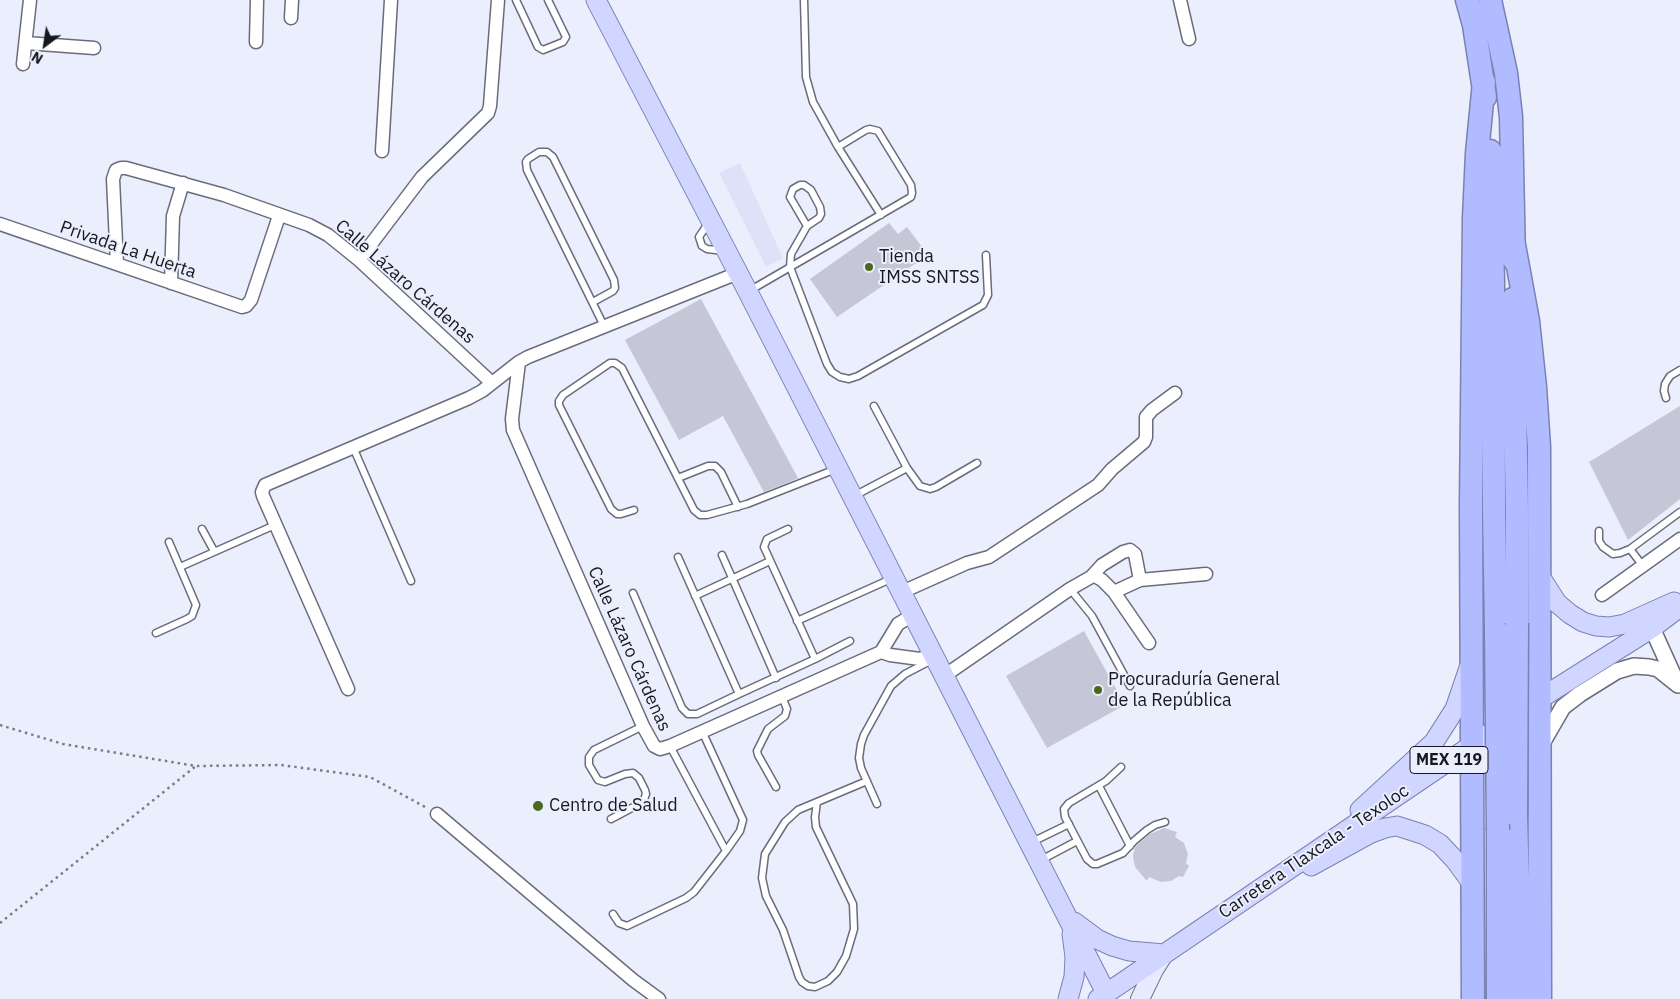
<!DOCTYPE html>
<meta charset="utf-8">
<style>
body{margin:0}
#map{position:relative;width:1680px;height:999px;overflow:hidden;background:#ebeefd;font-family:"IBM Plex Sans",sans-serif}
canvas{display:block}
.north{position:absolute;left:20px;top:20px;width:50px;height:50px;-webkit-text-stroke:4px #ebeefd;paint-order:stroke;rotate:211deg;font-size:14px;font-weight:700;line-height:20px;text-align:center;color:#17181d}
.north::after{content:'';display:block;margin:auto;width:18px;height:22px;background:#17181d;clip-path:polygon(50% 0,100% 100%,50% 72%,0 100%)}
</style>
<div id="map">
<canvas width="1680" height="999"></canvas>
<div class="north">N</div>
</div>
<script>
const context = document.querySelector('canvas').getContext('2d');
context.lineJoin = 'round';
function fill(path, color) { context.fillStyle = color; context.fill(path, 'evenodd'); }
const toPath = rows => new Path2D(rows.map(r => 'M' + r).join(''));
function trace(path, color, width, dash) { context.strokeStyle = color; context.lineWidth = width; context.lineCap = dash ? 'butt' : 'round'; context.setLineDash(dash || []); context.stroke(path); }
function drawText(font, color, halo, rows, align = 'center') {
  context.font = font + ' "IBM Plex Sans",sans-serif'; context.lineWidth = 4; context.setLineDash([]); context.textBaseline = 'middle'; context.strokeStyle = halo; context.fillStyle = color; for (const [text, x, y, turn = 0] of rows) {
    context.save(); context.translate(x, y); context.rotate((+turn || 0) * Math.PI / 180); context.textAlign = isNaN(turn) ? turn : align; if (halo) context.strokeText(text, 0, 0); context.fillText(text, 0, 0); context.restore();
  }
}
fill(toPath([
 [740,163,783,258,766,267,719,173]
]), '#dee2f8');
fill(toPath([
 [889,223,898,234,907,227,928,255,837,317,810,279],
 [701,299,798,478,796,479,764,492,723,416,679,440,625,340],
 [1680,406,1680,499,1628,540,1589,462],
 [1084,631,1125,705,1047,748,1006,676],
 [1164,828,1177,832,1175,837,1184,843,1188,854,1186,863,1189,866,1183,877,1179,876,1171,881,1161,882,1149,877,1147,881,1135,867,1133,856,1135,847,1150,834]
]), '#c5c7d6');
const service = toPath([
 [516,0,538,47,543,50,563,42,566,37,548,0],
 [804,0,806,77,813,102,838,147,881,215],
 [709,222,699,237,702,246,707,249,724,251],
 [807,226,790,197,793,189,800,185,804,185,811,190,820,207,821,214,819,218,807,226,791,254,790,267,827,364,832,372,840,377,849,379,858,376,983,305,988,295,986,255],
 [749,291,911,197,912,193,911,185,878,131,870,129,866,130,838,147],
 [593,302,613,291,615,288,614,280,553,157,547,152,539,152,528,159,526,162,527,170,604,326],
 [1666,398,1664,391,1665,384,1670,376,1680,370],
 [874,406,907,468,920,486,930,489,936,487,977,463],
 [353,447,411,581],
 [678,478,708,466,715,466,721,472,738,507],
 [854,496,907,468],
 [634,510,621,514,617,514,611,509,559,405,559,401,563,395,610,363,615,363,622,368,694,510,700,515,707,515,747,504,836,469],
 [202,529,214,551],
 [788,529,767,539,764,547,815,659],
 [1599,531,1599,541,1603,547,1613,554,1620,553,1630,549,1680,512],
 [1630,549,1643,566],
 [722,555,776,678],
 [678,557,739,694],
 [180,567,275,525],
 [1070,589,1092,616,1130,686],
 [633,593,682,708,688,714,697,714,739,694,815,659,850,641],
 [695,596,770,561],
 [797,621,893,578],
 [156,633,187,619,192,616,196,605,169,542],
 [670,746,726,851,740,831,743,820,702,731],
 [1121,767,1106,781,1069,803,1064,809,1065,817,1087,859,1093,864,1097,864,1123,853,1134,841,1147,830,1155,825,1165,822],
 [1099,786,1130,846],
 [776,787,758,755,757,751,768,729,785,716,787,709,782,697],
 [817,802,815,817,816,827,853,904,854,929,846,956,837,972,828,981,815,987,808,986,802,982,799,977,783,930,766,896,762,878,765,854,785,822,798,810,867,781],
 [877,804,861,768,859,758,861,744,864,735,891,686,905,674,930,661],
 [611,819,643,802,646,794,645,790,639,778,633,773,625,774,605,782,598,780,589,765,589,757,594,750,643,726],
 [1032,842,1069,824],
 [1041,860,1077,841],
 [613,914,619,923,627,926,686,898,694,892,726,851]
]);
const minor = toPath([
 [1180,0,1189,39],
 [291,18,292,0],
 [256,42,257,0],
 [26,43,94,48],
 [23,64,30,0],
 [382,151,391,0],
 [0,224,242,307,246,306,251,300,279,216],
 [359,260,422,177,488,113,490,106,498,0],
 [117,264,113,179,116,170,121,168,126,168,224,195,309,225,328,235,359,260,492,383],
 [171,283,173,216,183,183],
 [519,362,512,419,513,430,643,726,654,746,660,749,670,746,881,652,898,624,913,615],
 [1093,575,1102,580,1114,592,1149,643],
 [902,592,967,563,989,557,1098,485,1112,469,1144,442,1146,437,1146,417,1152,410,1175,393],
 [1114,592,1140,580,1206,574],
 [1602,595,1680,539],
 [881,652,890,655,920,659,933,654],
 [944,676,1070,589,1091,577,1102,565,1123,552,1130,550,1135,554,1140,580],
 [348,689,263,496,262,492,265,485,469,398,482,391,519,362,528,357,738,273],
 [437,814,633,980,659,999]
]);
const tertiary = toPath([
 [1652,628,1676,681],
 [1541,745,1563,707,1580,694,1617,671,1634,666,1649,667,1658,669,1678,685]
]);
const secondary = toPath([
 [1140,999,1154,970,1164,954]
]);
const primary = toPath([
 [596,0,748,292,1106,993],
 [1539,575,1557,603,1570,614,1583,622,1596,626,1609,627,1625,624,1674,602],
 [1530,705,1652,628,1680,607],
 [1360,810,1434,742,1455,709,1469,668],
 [1311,866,1371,833,1385,828,1397,826,1425,835,1440,844,1455,860,1472,883],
 [1074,922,1097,939,1112,946,1129,951,1164,954],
 [1068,999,1074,977,1075,957,1072,934],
 [1098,999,1506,722]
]);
const motorway = toPath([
 [1467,0,1474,25,1485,97],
 [1490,0,1506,73,1511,117,1514,260],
 [1490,151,1493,282,1494,509,1496,630],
 [1514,245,1528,321,1535,387,1539,447,1540,999],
 [1513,299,1517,511,1517,623],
 [1516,815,1519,923,1519,999],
 [1498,830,1498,999],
 [1473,999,1471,505,1474,218,1477,153,1484,82]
]);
trace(service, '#6a6c7a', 9);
trace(minor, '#6a6c7a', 15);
trace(tertiary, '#6a6c7a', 18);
trace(secondary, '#6a6c7a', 20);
trace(primary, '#7b82b0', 21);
trace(motorway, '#7b82b0', 25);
trace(toPath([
 [0,725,63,744,196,766,281,765,370,777,427,808],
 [0,923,196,766]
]), '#7a7c86', 2.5, [2.5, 4]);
trace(service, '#fff', 6);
trace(minor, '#fff', 12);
trace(tertiary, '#fff', 15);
trace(secondary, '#e8ebff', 18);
trace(primary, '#d0d6ff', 19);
trace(motorway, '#b1bbff', 22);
const motorwayBridge = toPath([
 [1496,630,1498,830],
 [1516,815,1517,623]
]);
trace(motorwayBridge, '#7b82b0', 25, []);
trace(motorwayBridge, '#b1bbff', 22);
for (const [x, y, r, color] of [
 [869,267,5,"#4b681c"],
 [1098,690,5,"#4b681c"],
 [538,806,6,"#4b681c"]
]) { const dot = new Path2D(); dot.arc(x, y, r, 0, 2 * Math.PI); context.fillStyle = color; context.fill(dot); trace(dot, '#ebeefd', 2); }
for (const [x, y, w] of [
 [1449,760,78]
]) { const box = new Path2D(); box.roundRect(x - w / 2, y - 13.5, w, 27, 4); context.fillStyle = '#ebeefd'; context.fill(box); trace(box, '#17181d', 1); }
drawText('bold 16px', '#17181d', null, [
 ["MEX 119",1449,760]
]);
drawText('18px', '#17181d', '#ebeefd', [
 ["Privada La Huerta",128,250,19],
 ["Calle Lázaro Cárdenas",405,282,41],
 ["Calle Lázaro Cárdenas",629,649,66],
 ["Carretera Tlaxcala - Texoloc",1314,852,-34]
]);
drawText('18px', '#17181d', '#ebeefd', [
 ["Tienda",879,257],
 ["IMSS SNTSS",879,278],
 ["Procuraduría General",1108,680],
 ["de la República",1108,701],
 ["Centro de Salud",549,806]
], 'left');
</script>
